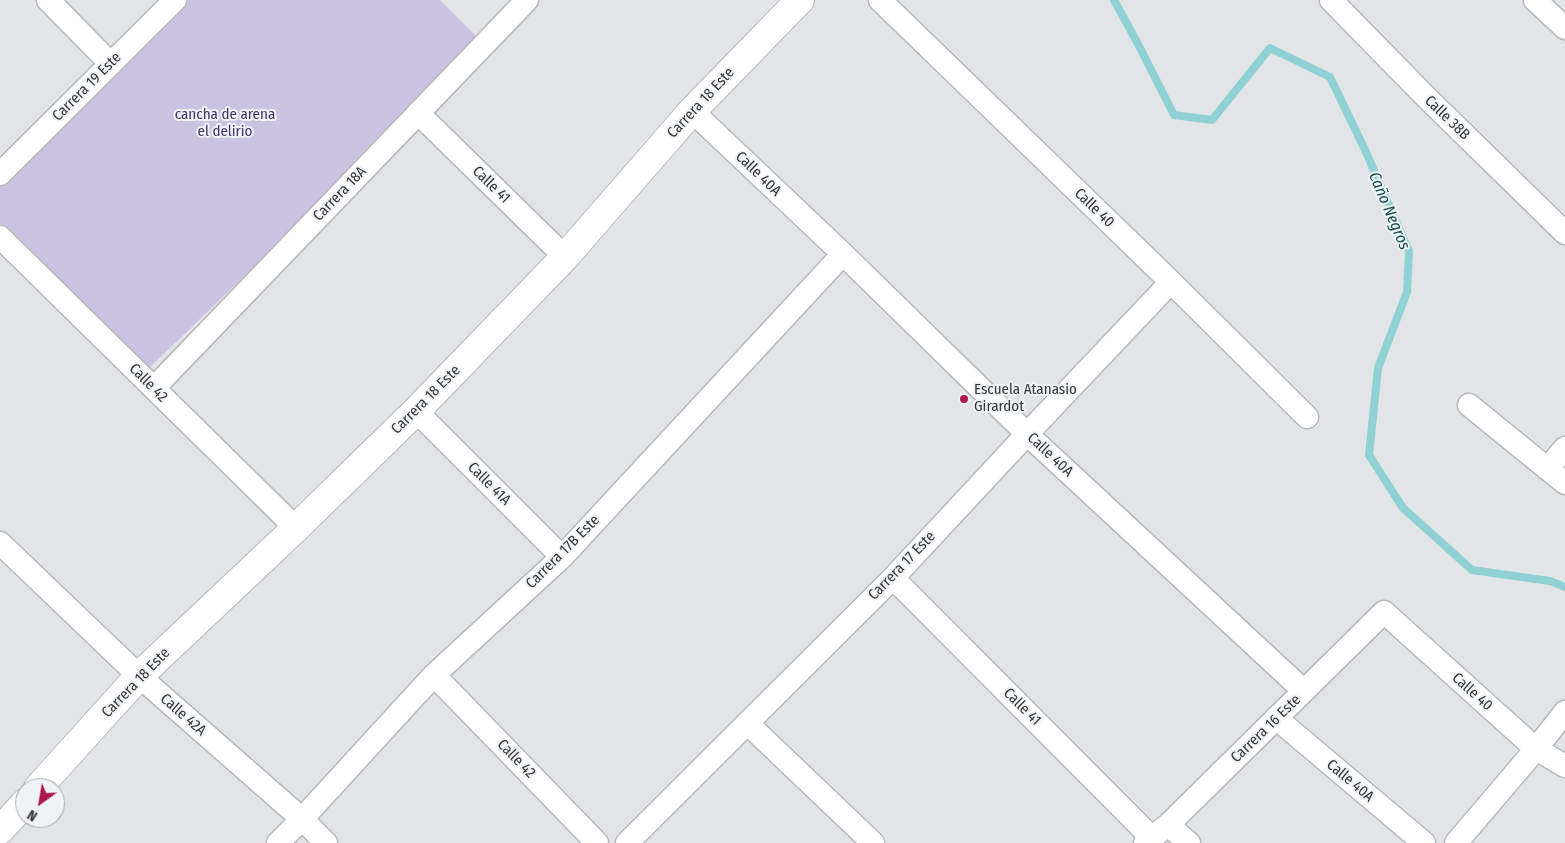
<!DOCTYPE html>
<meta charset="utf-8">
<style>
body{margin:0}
#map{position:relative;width:1565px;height:843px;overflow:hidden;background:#e2e5e8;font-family:"Fira Sans Condensed",sans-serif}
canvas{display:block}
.north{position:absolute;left:15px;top:778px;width:50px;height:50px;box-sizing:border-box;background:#f0f3f5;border:1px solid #a5a7a9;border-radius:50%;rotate:212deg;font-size:14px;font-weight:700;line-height:20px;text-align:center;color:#353637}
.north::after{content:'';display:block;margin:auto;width:18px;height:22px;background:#ab184c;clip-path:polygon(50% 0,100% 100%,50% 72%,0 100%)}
</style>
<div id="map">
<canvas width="1565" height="843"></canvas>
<div class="north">N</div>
</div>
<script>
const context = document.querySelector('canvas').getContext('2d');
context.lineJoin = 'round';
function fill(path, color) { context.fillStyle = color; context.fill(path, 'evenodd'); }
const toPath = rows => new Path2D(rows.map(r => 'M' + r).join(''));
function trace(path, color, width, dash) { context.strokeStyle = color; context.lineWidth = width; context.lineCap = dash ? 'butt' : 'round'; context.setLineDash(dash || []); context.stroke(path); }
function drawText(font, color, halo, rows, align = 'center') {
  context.font = font + ' "Fira Sans Condensed",sans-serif'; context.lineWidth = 4; context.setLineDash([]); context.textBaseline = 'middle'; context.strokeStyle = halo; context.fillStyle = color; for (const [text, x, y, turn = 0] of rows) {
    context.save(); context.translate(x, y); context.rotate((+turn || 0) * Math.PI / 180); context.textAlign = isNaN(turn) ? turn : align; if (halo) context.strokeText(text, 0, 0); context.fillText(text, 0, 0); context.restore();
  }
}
fill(toPath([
 [174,0,440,0,484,44,141,376,0,237,0,174]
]), '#cac3e1');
trace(toPath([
 [1114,0,1137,42,1174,115,1212,120,1270,48,1330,77,1366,152,1409,251,1407,292,1378,368,1369,455,1403,508,1472,570,1550,581,1565,587]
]), '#90d1d4', 8);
const minor = toPath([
 [48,0,111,64],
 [880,0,1171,282,1307,417],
 [1331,0,1427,98,1565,233],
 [1535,0,1565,28],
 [692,111,843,254,1027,434,1304,691],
 [418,113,565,257],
 [0,174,175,0],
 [0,237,296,528],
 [154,388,527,0],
 [1469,405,1565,483],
 [416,411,562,557],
 [1547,469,1565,448],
 [0,543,139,676,302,819,326,843],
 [893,578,1151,837],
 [434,675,597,843],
 [1276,718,1424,843],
 [747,723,873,843],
 [1168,825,1189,843],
 [278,843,302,819,434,675,562,557,843,254],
 [627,843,893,578,1027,434,1171,282],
 [1145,843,1168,825,1384,612,1536,749,1565,766],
 [1456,843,1536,749,1565,712]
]);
const tertiary = toPath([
 [38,788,139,676,296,528,416,411,565,257,692,111,800,0],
 [0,830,25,803]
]);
trace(minor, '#b6b9bb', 25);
trace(tertiary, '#b6b9bb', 30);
trace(minor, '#fff', 22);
trace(tertiary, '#fff', 28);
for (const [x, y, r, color] of [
 [964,399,5,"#ab184c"]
]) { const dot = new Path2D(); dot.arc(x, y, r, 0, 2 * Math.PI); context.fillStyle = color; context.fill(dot); trace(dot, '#f0f3f5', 2); }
drawText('15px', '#353637', '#f0f3f5', [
 ["Carrera 19 Este",87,87,-45],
 ["Carrera 18 Este",701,103,-47],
 ["Calle 38B",1447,118,44],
 ["Calle 40A",758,174,44],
 ["Calle 41",491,185,44],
 ["Carrera 18A",340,194,-46],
 ["Calle 40",1094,208,44],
 ["Calle 42",148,383,45],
 ["Carrera 18 Este",426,400,-45],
 ["Calle 40A",1050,455,43],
 ["Calle 41A",489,484,45],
 ["Carrera 17B Este",563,552,-45],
 ["Carrera 17 Este",902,566,-46],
 ["Carrera 18 Este",136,683,-46],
 ["Calle 40",1472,692,42],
 ["Calle 41",1022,707,45],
 ["Calle 42A",183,715,41],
 ["Carrera 16 Este",1266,729,-44],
 ["Calle 42",516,759,46],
 ["Calle 40A",1350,781,40]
]);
drawText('15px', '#43326b', '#f0f3f5', [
 ["cancha de arena",225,115],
 ["el delirio",225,132]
]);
drawText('15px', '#353637', '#f0f3f5', [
 ["Escuela Atanasio",974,390],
 ["Girardot",974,407]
], 'left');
drawText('italic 16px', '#0f4a4c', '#f0f3f5', [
 ["Caño Negros",1389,211,67]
]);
</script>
